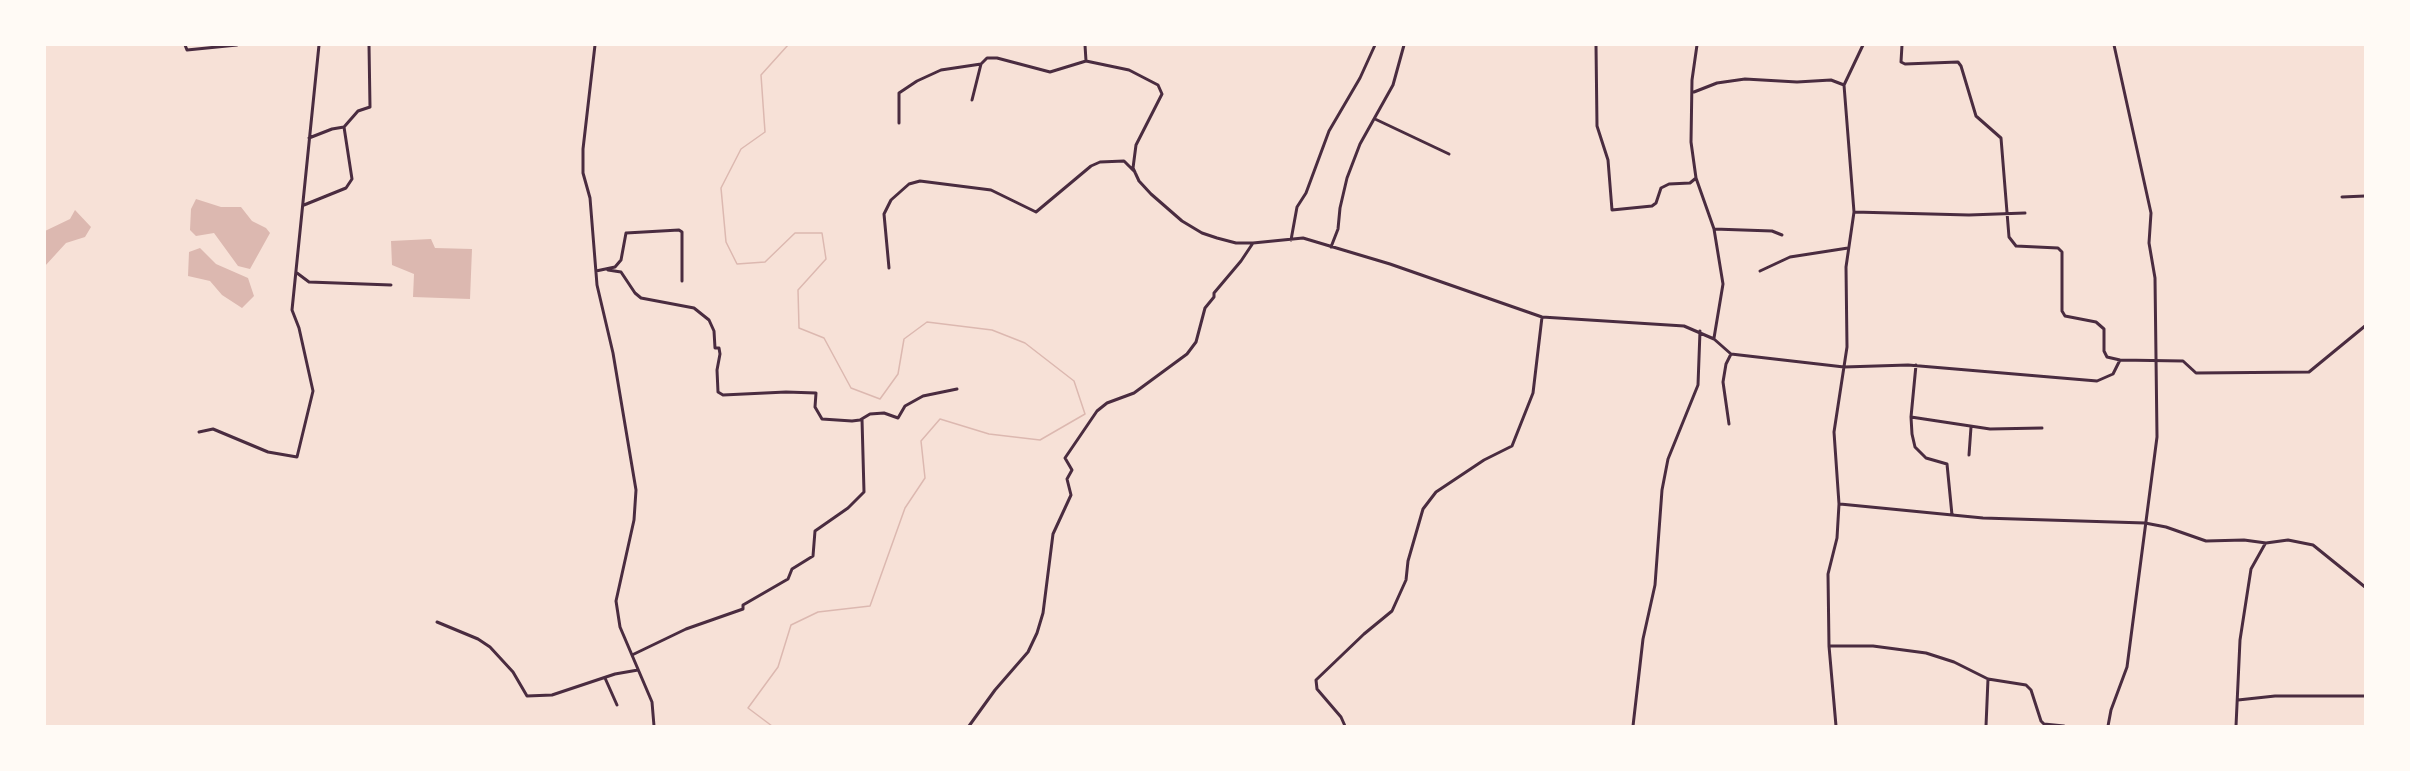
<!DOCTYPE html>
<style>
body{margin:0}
#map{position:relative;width:2410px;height:771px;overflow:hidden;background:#f7e1d7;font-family:"PT Serif",serif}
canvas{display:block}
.frame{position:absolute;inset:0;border:46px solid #fffaf5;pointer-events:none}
</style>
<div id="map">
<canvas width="2410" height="771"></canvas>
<div class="frame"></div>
</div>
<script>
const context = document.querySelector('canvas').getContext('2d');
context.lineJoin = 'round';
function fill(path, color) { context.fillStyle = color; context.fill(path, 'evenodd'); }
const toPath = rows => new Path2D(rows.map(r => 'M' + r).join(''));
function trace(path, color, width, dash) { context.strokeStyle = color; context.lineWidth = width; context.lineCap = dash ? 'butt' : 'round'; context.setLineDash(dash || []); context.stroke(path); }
fill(toPath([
 [196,199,221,207,241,207,252,221,266,228,270,233,250,269,238,266,214,233,196,236,190,230,191,209],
 [75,210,91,227,85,237,66,243,45,266,45,231,70,219],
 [431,239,435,248,472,249,470,299,413,297,414,274,392,265,391,241],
 [200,248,216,264,248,278,254,296,242,308,222,295,210,281,188,276,189,252]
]), '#dcb8b0');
trace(toPath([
 [772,726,748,708,778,667,791,625,818,612,870,606,905,508,925,478,921,441,940,419,989,434,1040,440,1085,414,1074,381,1025,343,992,330,927,322,904,339,898,374,880,399,851,388,824,338,799,328,798,290,826,259,822,233,795,233,765,262,737,264,726,242,721,188,741,149,765,132,761,75,788,45]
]), '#dcb8b0', 1.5);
trace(toPath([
 [185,45,187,50,237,45],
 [595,45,583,149,583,173,590,198,597,285,613,353,636,490,634,520,616,601,620,627,652,702,654,726],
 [1085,45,1086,61,1129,70,1158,85,1162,94,1136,145,1133,168,1139,181,1151,194,1182,221,1202,233,1217,238,1236,243,1253,243,1303,238,1390,264,1542,317,1684,326,1714,339,1731,354,1844,367,1908,365,2097,381,2113,374,2120,360],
 [1596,45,1597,126,1608,160,1612,210,1652,206,1656,203,1661,188,1669,184,1690,183,1696,178],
 [1697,45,1692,80,1691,142,1696,178,1714,229,1723,284,1714,338],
 [1902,45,1901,62,1905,64,1958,62,1961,66,1976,116,2001,138,2009,237,2016,246,2058,248,2062,252,2062,311,2065,316,2096,322,2104,329,2104,351,2107,357,2120,360,2183,361,2196,373,2309,372,2365,326],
 [1694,92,1717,83,1745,79,1797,82,1831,80,1844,85],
 [972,100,981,64],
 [1375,119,1449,154],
 [899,123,899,93,917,81,941,70,981,64,987,58,997,58,1050,72,1086,61],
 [309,138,332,129,344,127],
 [2342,197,2365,196],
 [304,205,346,188,352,179,344,127,358,111,370,107,369,45],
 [1854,212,1969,215,2025,213],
 [1714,229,1772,231,1782,235],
 [1291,240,1297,207,1306,193,1329,131,1360,78,1375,45],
 [1331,247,1338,229,1340,208,1347,178,1360,144,1393,85,1404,45],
 [889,268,884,214,891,200,909,184,920,181,991,190,1036,212,1091,166,1100,162,1124,161,1135,172],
 [608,270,621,272,635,293,641,298,694,308,709,320,714,331,715,348,719,348,720,354,717,370,718,392,723,395,786,392,816,393,815,407,822,419,852,421,860,420,870,414,884,413,898,418,905,406,923,396,957,389],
 [596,271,615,267,621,260,626,233,679,230,682,232,682,281],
 [1760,271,1790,257,1848,248],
 [297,273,309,282,391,285],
 [1916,365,1911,417,1912,434,1915,447,1926,458,1947,464,1952,515],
 [1911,417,1990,429,2042,428],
 [1729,424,1723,382,1726,364,1731,354],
 [199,432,213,429,268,452,297,457,313,391,299,328,292,310,319,45],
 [1969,455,1971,427],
 [1840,504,1983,518,2145,523,2166,527,2206,541,2244,540,2266,543,2288,540,2313,545,2365,587],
 [437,622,478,639,490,647,513,672,527,696,552,695,615,674,638,670],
 [1829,646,1873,646,1926,653,1954,662,1988,679,2026,685,2031,690,2041,721,2044,724,2064,726],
 [632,655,686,629,743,609,743,605,788,579,792,569,813,556,815,531,848,508,864,492,862,419],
 [605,678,617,705],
 [2238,700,2275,696,2365,696],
 [969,726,995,690,1028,652,1037,633,1043,613,1053,534,1071,495,1067,479,1072,470,1065,458,1097,411,1107,403,1134,393,1187,354,1196,342,1205,308,1214,297,1214,293,1241,261,1253,243],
 [1345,726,1341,717,1317,689,1316,680,1364,634,1392,611,1406,580,1408,561,1423,509,1436,492,1484,460,1512,446,1533,393,1542,317],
 [1633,726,1643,639,1655,585,1662,490,1668,459,1698,385,1700,331],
 [1836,726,1829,646,1828,574,1837,538,1839,504,1834,432,1847,347,1846,267,1854,212,1844,85,1863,45],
 [1986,726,1988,679],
 [2236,726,2240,640,2251,569,2265,544]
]), '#4a2c40', 3);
trace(toPath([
 [2108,726,2111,710,2127,667,2157,437,2155,278,2149,243,2151,213,2114,45]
]), '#4a2c40', 3);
</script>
